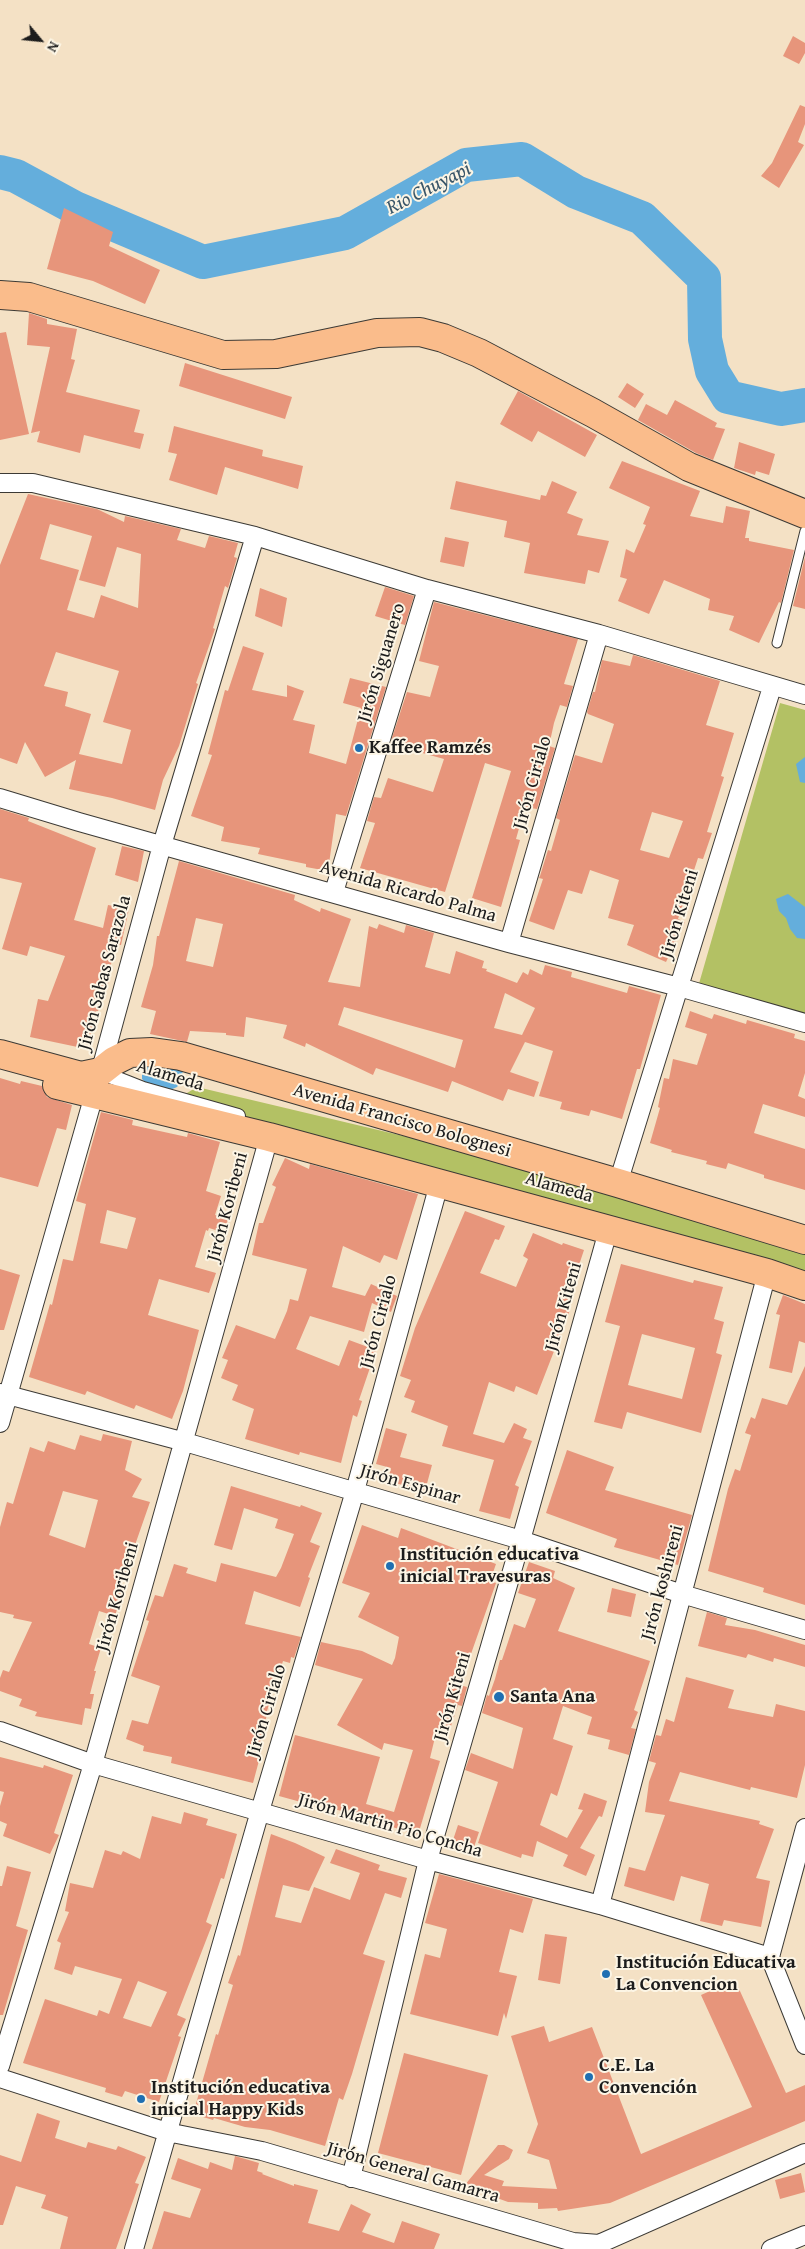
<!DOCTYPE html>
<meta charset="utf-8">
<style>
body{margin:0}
#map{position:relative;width:805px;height:2249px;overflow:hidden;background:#f4e1c5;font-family:"Gentium Book Plus",serif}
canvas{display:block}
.north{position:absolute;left:15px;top:15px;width:50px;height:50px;-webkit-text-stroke:4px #fcf5e5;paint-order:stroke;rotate:118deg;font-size:14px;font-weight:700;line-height:20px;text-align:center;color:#1c1c1c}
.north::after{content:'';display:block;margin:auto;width:18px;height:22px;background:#1c1c1c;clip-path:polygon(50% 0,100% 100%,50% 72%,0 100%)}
</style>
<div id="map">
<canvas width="805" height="2249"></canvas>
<div class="north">N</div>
</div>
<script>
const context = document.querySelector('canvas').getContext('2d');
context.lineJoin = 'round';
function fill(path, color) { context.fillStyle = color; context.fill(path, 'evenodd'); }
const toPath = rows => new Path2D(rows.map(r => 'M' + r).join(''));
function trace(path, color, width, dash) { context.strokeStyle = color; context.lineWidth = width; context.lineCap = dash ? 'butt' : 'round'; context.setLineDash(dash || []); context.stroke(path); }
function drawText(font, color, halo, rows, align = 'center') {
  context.font = font + ' "Gentium Book Plus",serif'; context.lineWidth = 4; context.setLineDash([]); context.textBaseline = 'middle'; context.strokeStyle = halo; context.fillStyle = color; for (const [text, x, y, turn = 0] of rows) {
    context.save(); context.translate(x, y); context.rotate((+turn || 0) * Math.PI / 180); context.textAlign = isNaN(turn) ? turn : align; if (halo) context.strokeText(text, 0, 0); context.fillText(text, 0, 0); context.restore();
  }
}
fill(toPath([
 [780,703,805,710,805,1015,698,987],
 [197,1087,774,1224,805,1234,805,1283,190,1115,182,1096]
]), '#b3c164');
fill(toPath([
 [805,757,805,783,800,782,796,764],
 [788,894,805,907,805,939,797,938,790,929,786,918,779,911,776,899],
 [146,1060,183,1069,181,1082,177,1087,170,1090,146,1083,142,1079,142,1072]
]), '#64aedc');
trace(toPath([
 [0,172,16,176,75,208,203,262,345,233,466,165,522,159,576,192,642,218,704,278,705,339,712,371,728,397,781,409,805,405]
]), '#64aedc', 34);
fill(toPath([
 [793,36,805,43,805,53,799,64,783,56],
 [800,105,805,107,805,124,798,142,804,145,779,188,761,176,772,163],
 [64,208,113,232,109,246,160,270,145,304,93,281,47,269],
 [29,313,47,319,47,324,77,329,71,359,75,360,66,392,140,410,134,432,144,434,140,449,84,435,80,453,37,442,40,431,31,433,50,347,27,345],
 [6,332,29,434,0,440,0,333],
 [185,363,292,397,285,419,179,386],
 [627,383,644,394,635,408,618,397],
 [518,391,597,435,585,457,538,431,532,442,500,424],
 [675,400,717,423,715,427,725,429,713,460,696,453,638,420,646,404,667,415],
 [174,426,263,450,262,456,303,466,298,489,225,467,217,495,169,480,177,454,168,452],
 [739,442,775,454,769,475,756,471,755,475,734,468],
 [622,461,700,491,690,516,723,523,726,506,750,511,745,538,749,538,749,541,794,550,781,603,779,602,759,643,729,630,734,616,708,610,710,599,664,580,649,614,618,601,627,579,620,577,626,549,634,553,646,525,643,524,650,507,609,488],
 [456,481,540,500,541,495,546,496,552,481,577,492,567,513,583,519,577,535,609,541,599,573,588,570,585,584,524,573,530,543,504,537,507,521,450,509],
 [28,494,97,509,124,522,125,516,181,529,177,540,205,548,209,536,238,543,234,557,237,558,228,588,225,586,213,628,215,629,196,683,198,684,179,746,163,780,155,810,112,798,69,789,76,760,45,777,25,742,17,764,0,758,0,565],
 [50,524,92,536,79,580,105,587,117,547,141,554,138,608,101,595,94,618,67,610,79,570,40,559],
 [56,652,119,671,103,722,131,730,122,764,79,754,91,714,65,706,68,692,44,686],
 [445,537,469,542,464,567,440,562],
 [805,557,805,609,793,606],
 [385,587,414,596,405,625,375,616],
 [260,588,287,598,282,627,255,616],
 [434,602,578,639,564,684,573,686,567,707,560,705,554,723,549,746,555,748,537,809,525,807,516,839,520,840,501,907,472,898,511,771,485,763,445,892,360,868,375,823,367,821,374,797,381,798,388,778,433,792,444,759,390,744,407,692,430,697,439,666,419,661],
 [243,646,264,653,252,690,287,697,287,685,304,691,293,720,315,725,309,753,346,764,361,708,343,703,350,678,386,687,346,816,336,814,328,871,306,867,306,864,258,854,260,848,221,841,224,827,191,816,212,755,208,754,225,690,228,691],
 [633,655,720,681,706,725,734,733,721,776,724,777,707,832,712,833,703,859,698,858,678,919,685,922,666,962,627,945,634,925,608,918,619,880,590,870,582,894,568,890,554,930,529,921,543,879,539,878,540,876,548,850,551,851,560,820,556,818,575,755,602,763,614,724,588,714,587,712,593,692,595,692,602,660,630,666],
 [652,812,683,821,669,858,640,850],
 [0,809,29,818,28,821,96,848,74,920,103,928,108,905,129,909,121,945,117,945,106,980,109,981,98,1011,96,1011,87,1049,30,1037,38,999,48,1001,65,956,30,946,27,956,2,949,22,883,0,878],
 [122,846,144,851,138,882,115,875],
 [179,861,295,895,294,900,320,912,321,908,351,919,328,982,360,987,369,926,377,929,379,924,404,933,406,925,434,933,425,967,450,974,456,951,484,961,482,968,487,969,486,971,517,983,523,972,528,975,530,969,542,975,545,965,572,972,571,977,627,993,629,986,661,995,640,1069,637,1069,622,1119,591,1110,589,1116,560,1109,562,1102,539,1096,553,1051,525,1042,510,1072,539,1082,534,1097,508,1089,503,1101,452,1081,448,1092,376,1068,373,1075,306,1043,305,1047,283,1038,287,1025,246,1017,244,1037,226,1035,226,1033,190,1031,187,1042,150,1034,156,1011,141,1007,153,965,157,936,159,936],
 [196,918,223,924,213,967,186,961],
 [505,993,535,1008,522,1035,494,1028],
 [344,1007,463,1040,455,1068,338,1025],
 [690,1011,712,1019,714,1014,746,1024,747,1020,795,1034,794,1038,805,1041,805,1073,798,1096,805,1099,805,1117,763,1104,754,1133,805,1149,805,1190,764,1178,764,1175,728,1163,726,1169,706,1164,707,1161,671,1152,672,1150,650,1143,660,1108,658,1107,664,1078,669,1079,673,1059,697,1065,707,1034,685,1027],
 [0,1078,20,1084,21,1081,42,1086,47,1097,72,1105,66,1130,57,1128,38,1187,0,1177],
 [101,1112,133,1120,132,1125,187,1137,188,1133,220,1142,206,1191,221,1196,215,1215,228,1219,225,1233,209,1228,208,1231,206,1230,195,1267,216,1273,209,1293,159,1279,148,1315,199,1330,183,1391,172,1419,136,1405,134,1409,87,1391,85,1395,29,1377,50,1304,52,1305,63,1259,73,1261,86,1204,76,1201],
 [107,1210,136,1218,127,1249,100,1243],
 [285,1158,309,1169,310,1164,418,1194,397,1260,384,1255,380,1263,343,1246,332,1287,365,1296,371,1284,397,1296,391,1312,372,1303,364,1332,310,1316,296,1349,339,1366,349,1340,376,1350,359,1400,362,1401,357,1417,353,1415,341,1463,300,1452,299,1455,245,1439,254,1409,232,1400,238,1385,221,1378,228,1360,222,1358,236,1325,275,1339,287,1311,290,1299,298,1301,307,1269,252,1255,259,1223,263,1223,276,1187,272,1185],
 [465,1211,505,1226,499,1240,495,1239,480,1273,516,1287,528,1259,523,1256,533,1233,562,1245,563,1243,584,1250,573,1283,576,1284,566,1309,570,1310,537,1395,516,1386,514,1392,489,1382,473,1434,504,1443,514,1423,527,1429,523,1438,532,1441,515,1485,519,1487,510,1519,479,1511,494,1460,442,1446,448,1426,411,1412,415,1401,404,1397,411,1380,400,1376,415,1328],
 [621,1264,693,1283,694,1280,723,1287,714,1319,724,1322,716,1353,722,1355,701,1433,627,1412,622,1429,594,1422,620,1326,605,1322],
 [642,1334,695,1348,682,1399,628,1385],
 [0,1269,20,1275,4,1330,0,1330],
 [783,1295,805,1304,805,1343,799,1341,792,1373,769,1368,780,1315,776,1314],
 [805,1366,805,1605,763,1592,764,1588,708,1571,728,1489,735,1469,740,1471,751,1435,745,1433,751,1417,755,1419,762,1398,787,1405],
 [386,1428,407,1434,400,1457,432,1465,425,1491,388,1481,391,1468,376,1464],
 [103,1434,132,1441,125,1470,142,1479,132,1497,150,1502,120,1588,123,1589,115,1616,99,1611,89,1644,101,1648,94,1671,96,1671,90,1694,94,1694,91,1709,85,1708,82,1725,35,1716,37,1712,19,1706,22,1699,0,1691,0,1678,3,1670,9,1672,32,1622,13,1618,14,1615,0,1612,0,1527,7,1502,13,1504,30,1447,44,1452,48,1441,75,1450,80,1435,101,1441],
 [63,1491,98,1500,85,1548,49,1535],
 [567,1450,614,1467,605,1490,692,1515,678,1565,614,1547,617,1539,546,1513],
 [231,1486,300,1507,301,1505,322,1513,310,1542,320,1546,308,1577,310,1578,300,1607,254,1591,245,1624,301,1637,294,1658,291,1657,290,1663,283,1661,266,1714,267,1714,261,1741,264,1742,253,1783,171,1763,172,1757,143,1751,144,1746,126,1739,132,1720,148,1724,160,1686,131,1676,149,1621,146,1620,155,1595,163,1597,174,1564,188,1568,186,1573,216,1582,221,1563,276,1577,281,1568,294,1534,275,1528,278,1519,244,1508,232,1550,214,1545],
 [362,1525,398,1538,401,1528,496,1564,490,1581,496,1583,460,1685,467,1687,462,1706,458,1705,449,1732,437,1729,430,1758,440,1761,418,1835,309,1801,308,1804,279,1796,295,1735,380,1757,366,1804,394,1812,413,1750,384,1743,382,1750,337,1725,363,1679,315,1665,321,1642,362,1651,392,1665,395,1658,399,1637,358,1617,370,1593,342,1583],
 [529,1562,555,1571,553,1578,575,1588,558,1631,650,1661,634,1710,638,1712,631,1728,636,1729,629,1755,608,1749,610,1740,587,1734,592,1717,563,1706,553,1739,573,1746,557,1796,551,1793,540,1825,567,1838,583,1810,578,1809,584,1793,607,1801,602,1817,599,1816,580,1848,595,1855,586,1876,563,1866,568,1855,537,1841,533,1857,522,1854,521,1858,478,1843,498,1782,465,1770,471,1753,513,1769,523,1728,482,1713,487,1695,489,1696,495,1679,500,1660,502,1660,514,1624,525,1628,536,1599,518,1593],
 [612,1588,636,1594,631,1617,607,1612],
 [707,1612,727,1618,725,1625,755,1630,805,1645,805,1667,774,1658,773,1662,748,1654,746,1658,698,1646],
 [686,1677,734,1690,728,1708,773,1717,776,1704,805,1711,805,1765,797,1798,751,1787,750,1790,680,1772,669,1801,760,1821,759,1824,774,1829,756,1878,770,1881,761,1927,724,1920,722,1926,700,1921,709,1884,681,1876,674,1901,624,1886,629,1867,645,1871,665,1815,645,1812,649,1782,656,1763,649,1761,656,1735,661,1736,666,1719,674,1722],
 [0,1757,43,1768,44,1765,73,1775,54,1833,59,1835,50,1854,3,1836,7,1824,0,1821,0,1806,4,1792,0,1791],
 [184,1812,208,1819,206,1825,237,1834,224,1879,221,1878,206,1922,212,1925,177,2015,186,2019,178,2036,181,2037,159,2102,125,2091,122,2097,105,2092,106,2088,23,2063,45,1999,97,2016,99,2010,109,2014,122,1979,75,1966,72,1975,54,1969,61,1943,57,1941,69,1912,65,1911,70,1883,93,1888,105,1850,121,1855,123,1851,140,1859,152,1816,181,1824],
 [138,1981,167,1992,151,2027,123,2018],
 [458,1825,479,1832,473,1850,452,1843],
 [271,1834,295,1843,325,1857,309,1891,283,1885,275,1917,301,1923,314,1887,350,1900,360,1873,330,1863,336,1849,380,1865,378,1870,407,1878,401,1898,385,1893,363,1954,385,1961,352,2074,343,2100,339,2098,325,2146,270,2130,245,2127,214,2118,213,2120,193,2114,216,2034,218,2035,233,1985,228,1983,238,1955,240,1956],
 [7,1866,31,1872,16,1926,28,1930,3,2015,0,2015,0,1886,2,1886],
 [439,1874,533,1899,523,1933,510,1929,499,1972,517,1976,506,2019,504,2013,498,2036,410,2014,425,1954,440,1958,447,1929,425,1923],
 [545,1934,567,1937,560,1984,538,1980],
 [735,1980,786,2093,805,2085,805,2121,610,2203,558,2211,557,2208,538,2209,538,2203,508,2202,464,2186,498,2145,504,2145,513,2150,509,2159,484,2175,504,2181,502,2186,557,2189,549,2160,527,2153,538,2124,511,2036,544,2026,549,2042,592,2027,641,2154,752,2107,701,1995],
 [404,2053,488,2075,461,2175,378,2153],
 [37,2113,60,2121,55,2138,86,2148,88,2142,116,2150,118,2146,146,2157,135,2183,139,2184,116,2249,60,2249,68,2217,41,2208,46,2195,16,2186,3,2225,0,2225,0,2155,21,2162],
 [235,2156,259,2163,257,2171,263,2173,262,2174,294,2186,294,2184,318,2190,308,2223,339,2231,351,2204,371,2214,362,2232,394,2243,402,2221,440,2234,434,2249,152,2249,164,2211,190,2218,201,2189,171,2179,178,2158,208,2169,210,2162,232,2170],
 [801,2173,805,2192,780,2199,775,2180]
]), '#e7957b');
const service = toPath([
 [777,643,805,531]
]);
const pedestrian = toPath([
 [100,1072,143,1089,238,1116]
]);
const minor = toPath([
 [0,483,33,483,255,536,427,589,599,634,805,695],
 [0,798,79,822,509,943,679,987,805,1023],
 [334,892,427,589],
 [509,943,599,634],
 [618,1183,772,687],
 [0,1393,185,1442,521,1540,682,1594,805,1630],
 [0,1423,94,1095,162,845,255,536],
 [0,1731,93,1764,428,1860,600,1905,770,1957],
 [805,1828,770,1957,805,2045],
 [600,1905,767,1273],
 [0,2066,93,1764,269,1137],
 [0,2078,167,2132,262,2151,573,2242,599,2244,805,2153],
 [351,2178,428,1860,521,1540,608,1231],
 [134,2249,260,1811,355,1491,439,1184],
 [771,2249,805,2235]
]);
const primary = toPath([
 [0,1054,81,1076,100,1072,114,1061,130,1053,152,1052,181,1056,618,1183,805,1240],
 [57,1085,269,1137,767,1273,805,1286]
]);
const trunk = toPath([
 [0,295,29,297,223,355,276,354,377,333,420,332,443,338,479,353,593,413,689,467,805,514]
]);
trace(service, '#3c3a35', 11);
trace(pedestrian, '#3c3a35', 16);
trace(minor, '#3c3a35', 20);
trace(primary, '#3c3a35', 30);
trace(trunk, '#3c3a35', 30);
trace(service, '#fff', 9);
trace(pedestrian, '#fff', 14);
trace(minor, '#fff', 18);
trace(primary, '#fabc8b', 28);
trace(trunk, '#fabc8b', 28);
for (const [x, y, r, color] of [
 [359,748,5,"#1f6fb2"],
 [390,1566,5,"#1f6fb2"],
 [499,1697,6,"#1f6fb2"],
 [606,1974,5,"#1f6fb2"],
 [589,2077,5,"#1f6fb2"],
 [141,2099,5,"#1f6fb2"]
]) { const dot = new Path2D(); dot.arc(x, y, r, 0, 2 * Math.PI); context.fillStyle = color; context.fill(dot); trace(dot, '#fcf5e5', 2); }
drawText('19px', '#1c1c1c', '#fcf5e5', [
 ["Jirón Siguanero",382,663,-73],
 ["Jirón Cirialo",533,783,-74],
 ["Avenida Ricardo Palma",408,892,16],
 ["Jirón Kiteni",680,914,-73],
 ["Jirón Sabas Sarazola",105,973,-75],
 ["Alameda",170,1076,17],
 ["Avenida Francisco Bolognesi",402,1121,16],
 ["Alameda",559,1188,16],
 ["Jirón Koribeni",228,1207,-75],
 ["Jirón Kiteni",564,1307,-74],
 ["Jirón Cirialo",379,1322,-75],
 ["Jirón Espinar",410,1485,16],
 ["Jirón koshireni",663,1583,-75],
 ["Jirón Koribeni",118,1597,-74],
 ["Jirón Kiteni",453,1697,-74],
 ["Jirón Cirialo",267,1711,-73],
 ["Jirón Martin Pio Concha",390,1826,16],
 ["Jirón General Gamarra",413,2173,16]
]);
drawText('bold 19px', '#1c1c1c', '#fcf5e5', [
 ["Kaffee Ramzés",369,748],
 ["Institución educativa",400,1555],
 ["inicial Travesuras",400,1577],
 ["Santa Ana",510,1697],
 ["Institución Educativa",616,1963],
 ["La Convencion",616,1985],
 ["C.E. La",599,2066],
 ["Convención",599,2088],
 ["Institución educativa",151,2088],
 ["inicial Happy Kids",151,2110]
], 'left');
drawText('italic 20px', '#395669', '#fcf5e5', [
 ["Rio Chuyapi",429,189,-27]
]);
</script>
